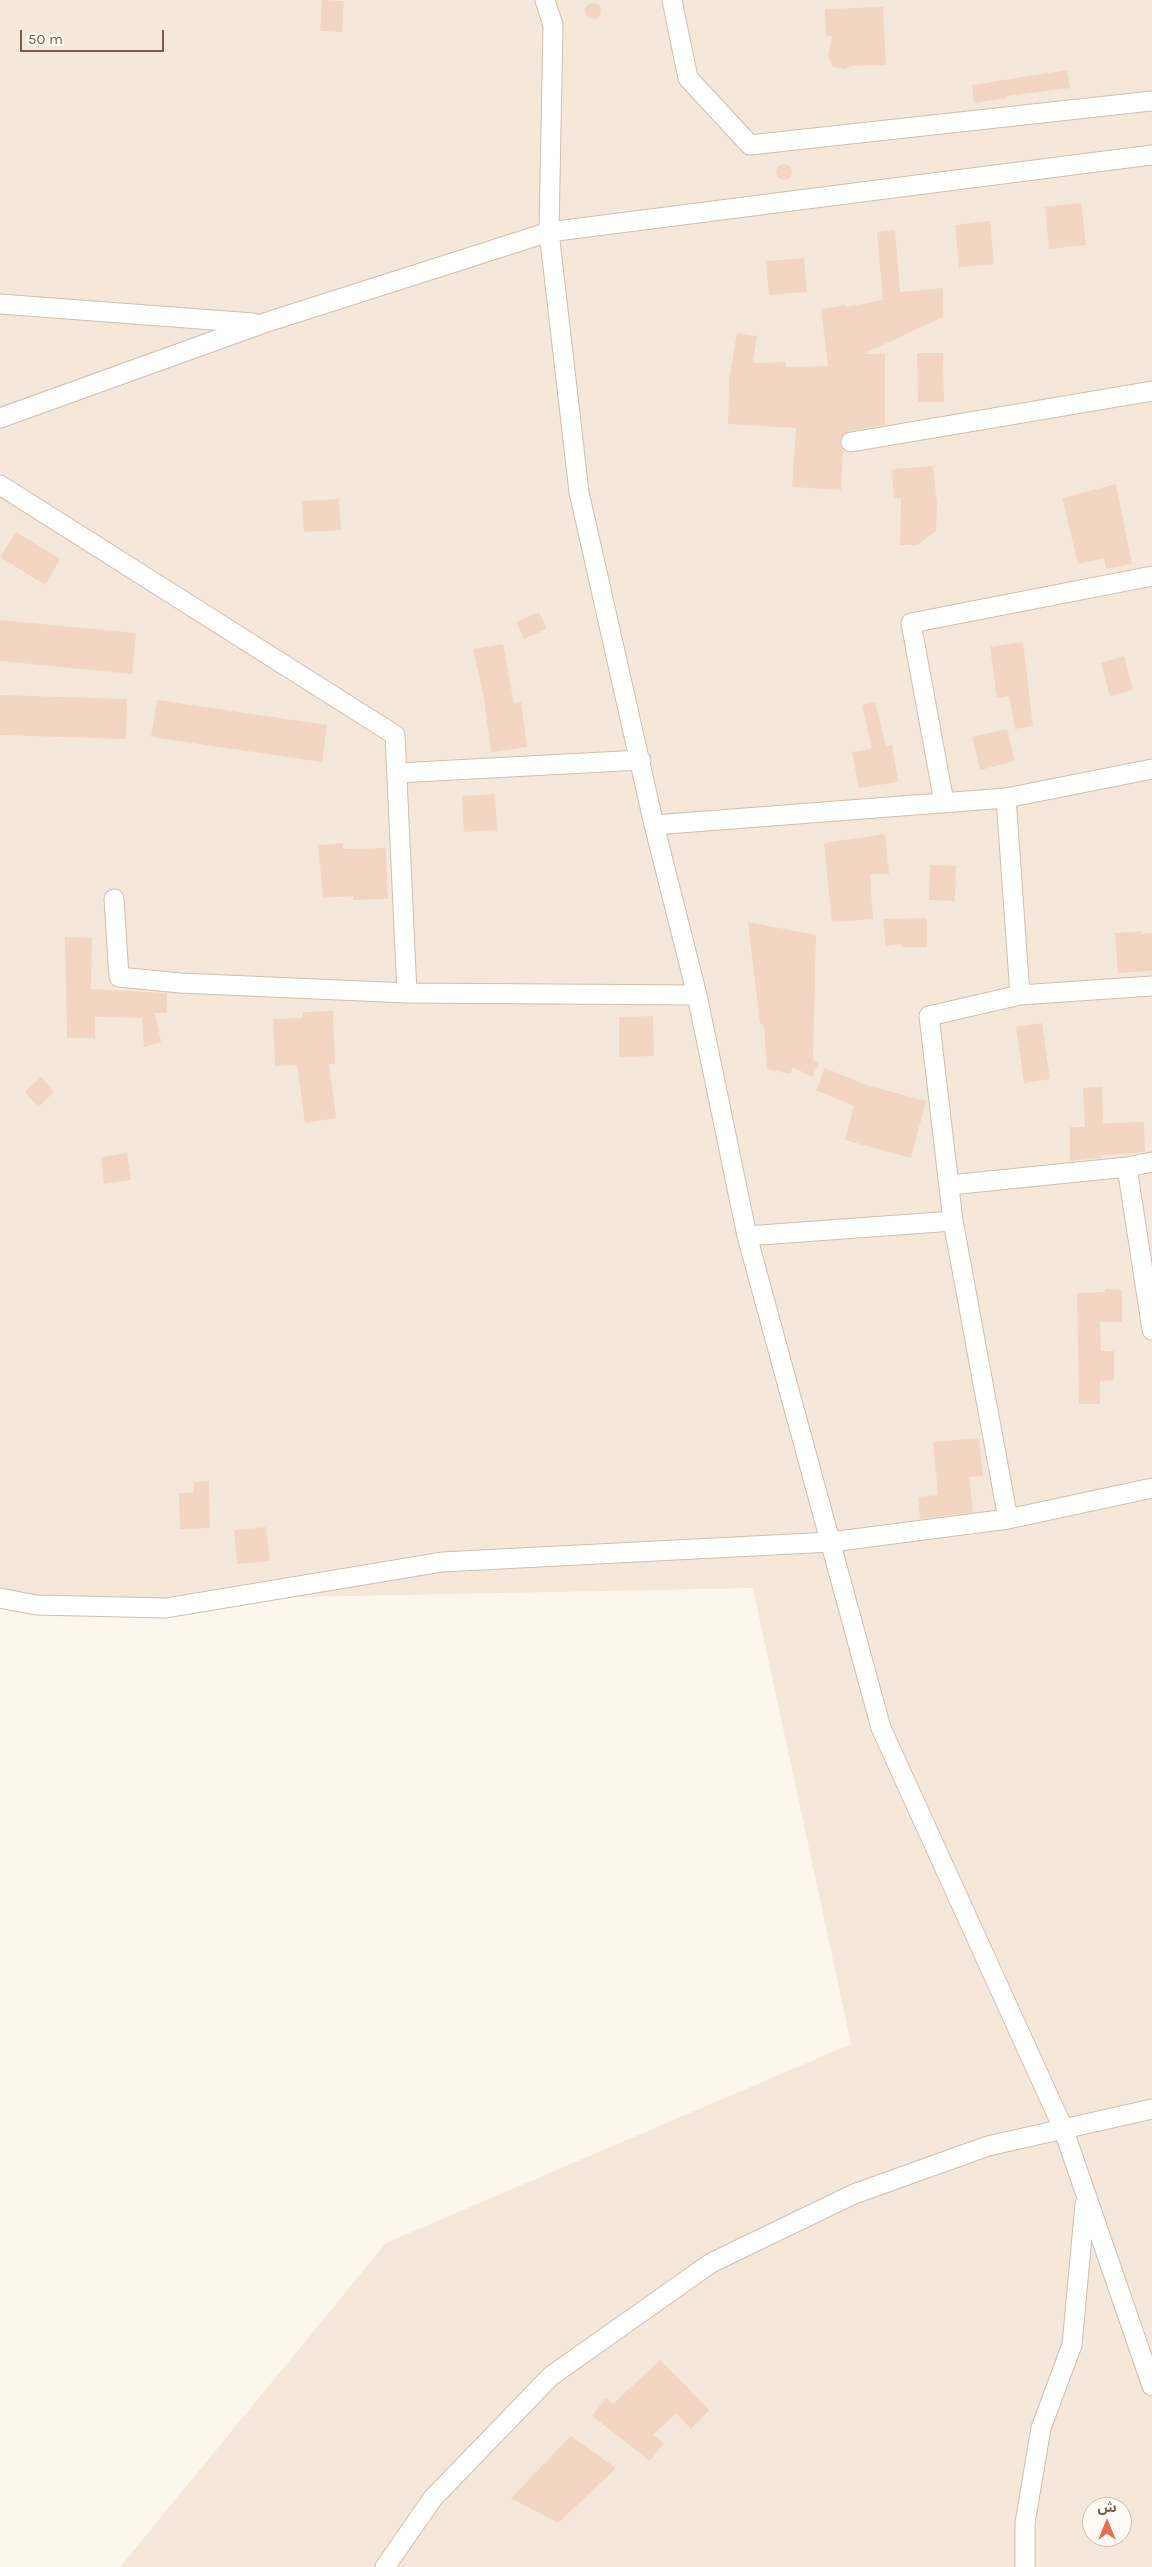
<!DOCTYPE html>
<meta charset="utf-8">
<style>
body{margin:0}
#map{position:relative;width:1152px;height:2567px;overflow:hidden;background:#fdf6ec;font-family:Karla,"Noto Sans Arabic",sans-serif}
canvas{display:block}
.north{position:absolute;left:1082px;top:2497px;width:50px;height:50px;box-sizing:border-box;background:#fffaf3;border:1px solid #cabbb1;border-radius:50%;rotate:0deg;font-size:14px;font-weight:700;line-height:20px;text-align:center;color:#7a5c4d}
.north::after{content:'';display:block;margin:auto;width:18px;height:22px;background:#e76f51;clip-path:polygon(50% 0,100% 100%,50% 72%,0 100%)}
.scale{position:absolute;left:20px;top:30px;width:144px;height:22px;box-sizing:border-box;border:2px solid #7a5c4d;border-top:0;padding-left:6px;font-size:15px;line-height:18px;white-space:nowrap;color:#7a5c4d;-webkit-text-stroke:4px #fffaf3;paint-order:stroke}
</style>
<div id="map">
<canvas width="1152" height="2567"></canvas>
<div class="north">ش</div>
<div class="scale">50 m</div>
</div>
<script>
const context = document.querySelector('canvas').getContext('2d');
context.lineJoin = 'round';
function fill(path, color) { context.fillStyle = color; context.fill(path, 'evenodd'); }
const toPath = rows => new Path2D(rows.map(r => 'M' + r).join(''));
function trace(path, color, width, dash) { context.strokeStyle = color; context.lineWidth = width; context.lineCap = dash ? 'butt' : 'round'; context.setLineDash(dash || []); context.stroke(path); }
fill(toPath([
 [0,0,1152,0,1152,2567,120,2567,386,2243,851,2044,753,1588,0,1603],
 [1092,2507,1122,2507,1122,2537,1092,2537]
]), '#f5e8da');
fill(toPath([
 [322,0,344,1,342,32,320,31],
 '585 11a8 8 0 1 1 16 0a8 8 0 1 1-16 0Z',
 [883,7,886,65,851,66,845,69,833,67,828,56,832,36,826,36,825,9],
 [1067,70,1070,88,1007,96,1007,98,974,103,972,85],
 '776 172a8 8 0 1 1 16 0a8 8 0 1 1-16 0Z',
 [1081,203,1086,245,1049,249,1045,207],
 [990,221,994,264,959,267,955,225],
 [895,230,900,292,943,288,943,317,863,354,885,354,885,425,849,431,841,438,840,444,843,450,841,490,792,487,796,428,728,424,729,380,737,333,757,336,753,363,786,362,786,367,828,366,821,309,845,305,846,307,883,300,877,232],
 [804,258,807,292,769,295,766,261],
 [917,353,943,353,944,402,918,402],
 [933,466,937,504,936,531,917,545,900,545,901,498,894,498,892,469],
 [1116,484,1132,564,1106,569,1104,558,1078,564,1062,498],
 [339,499,341,530,304,532,302,501],
 [16,532,60,559,45,585,0,557],
 [539,612,547,629,524,639,516,622],
 [0,620,136,633,132,674,0,661],
 [1023,642,1033,726,1015,729,1009,696,997,698,990,647],
 [503,644,514,703,521,702,527,747,491,752,484,698,473,649],
 [1124,656,1133,690,1110,696,1101,663],
 [0,695,127,699,126,739,0,735],
 [157,700,327,725,322,762,151,737],
 [875,702,886,746,892,745,898,782,859,788,852,752,872,749,862,705],
 [1007,729,1015,761,980,770,972,737],
 [495,794,497,830,464,832,462,796],
 [885,834,889,874,870,874,873,919,832,922,824,843],
 [343,843,343,849,386,848,388,899,353,900,353,896,323,898,318,845],
 [930,865,956,866,955,901,929,900],
 [927,918,927,947,902,947,902,944,886,946,883,919],
 [748,922,816,935,813,1060,819,1063,812,1077,793,1067,790,1074,767,1069,764,1025,760,1024],
 [1142,931,1142,934,1152,933,1152,971,1118,973,1115,933],
 [65,937,92,938,91,989,167,993,167,1013,155,1013,161,1042,144,1047,142,1018,95,1017,95,1038,67,1038],
 [333,1011,335,1064,329,1064,336,1118,305,1123,297,1065,275,1066,273,1019,303,1018,303,1012],
 [653,1016,654,1056,619,1057,619,1017],
 [1042,1023,1050,1079,1024,1083,1016,1027],
 [825,1068,866,1085,926,1101,911,1158,845,1140,854,1106,816,1090],
 [41,1077,54,1092,38,1107,25,1092],
 [1102,1087,1103,1123,1144,1122,1145,1152,1101,1156,1101,1158,1070,1161,1070,1127,1085,1127,1083,1088],
 [127,1153,131,1180,104,1184,101,1157],
 [1105,1289,1122,1290,1122,1322,1100,1322,1101,1351,1114,1351,1114,1380,1100,1381,1100,1404,1079,1404,1077,1293,1105,1292],
 [979,1438,983,1476,969,1477,973,1512,920,1519,918,1497,938,1495,933,1442],
 [209,1481,210,1528,180,1529,179,1493,193,1493,194,1482],
 [266,1527,270,1561,237,1564,234,1530],
 [660,2360,709,2410,691,2429,676,2413,653,2435,664,2443,650,2461,592,2416,606,2398,613,2404],
 [571,2436,616,2468,558,2523,511,2498]
]), '#f3d5c3');
const minor = toPath([
 [545,0,553,25,549,232,579,492,654,825,697,995,747,1236,881,1728,1063,2128,1152,2386],
 [672,0,688,78,750,145,1152,101],
 [0,304,253,323],
 [0,418,261,324,549,232,1152,155],
 [851,442,1152,391],
 [0,485,395,735,407,993],
 [397,773,641,760],
 [1006,798,1020,995],
 [944,802,911,623,1152,576],
 [654,825,1006,798,1152,769],
 [114,899,119,977,180,983,407,993,697,995],
 [1127,1167,1152,1330],
 [950,1185,1127,1167,1152,1162],
 [747,1236,953,1221],
 [1008,1519,953,1221,929,1016,1020,995,1152,986],
 [0,1598,36,1605,166,1608,442,1562,831,1542,1008,1519,1152,1488],
 [385,2567,433,2498,551,2376,711,2263,854,2194,988,2146,1152,2109],
 [1025,2567,1025,2523,1041,2428,1072,2345,1085,2204]
]);
trace(minor, '#d1beb0', 21);
trace(minor, '#fff', 19);
</script>
